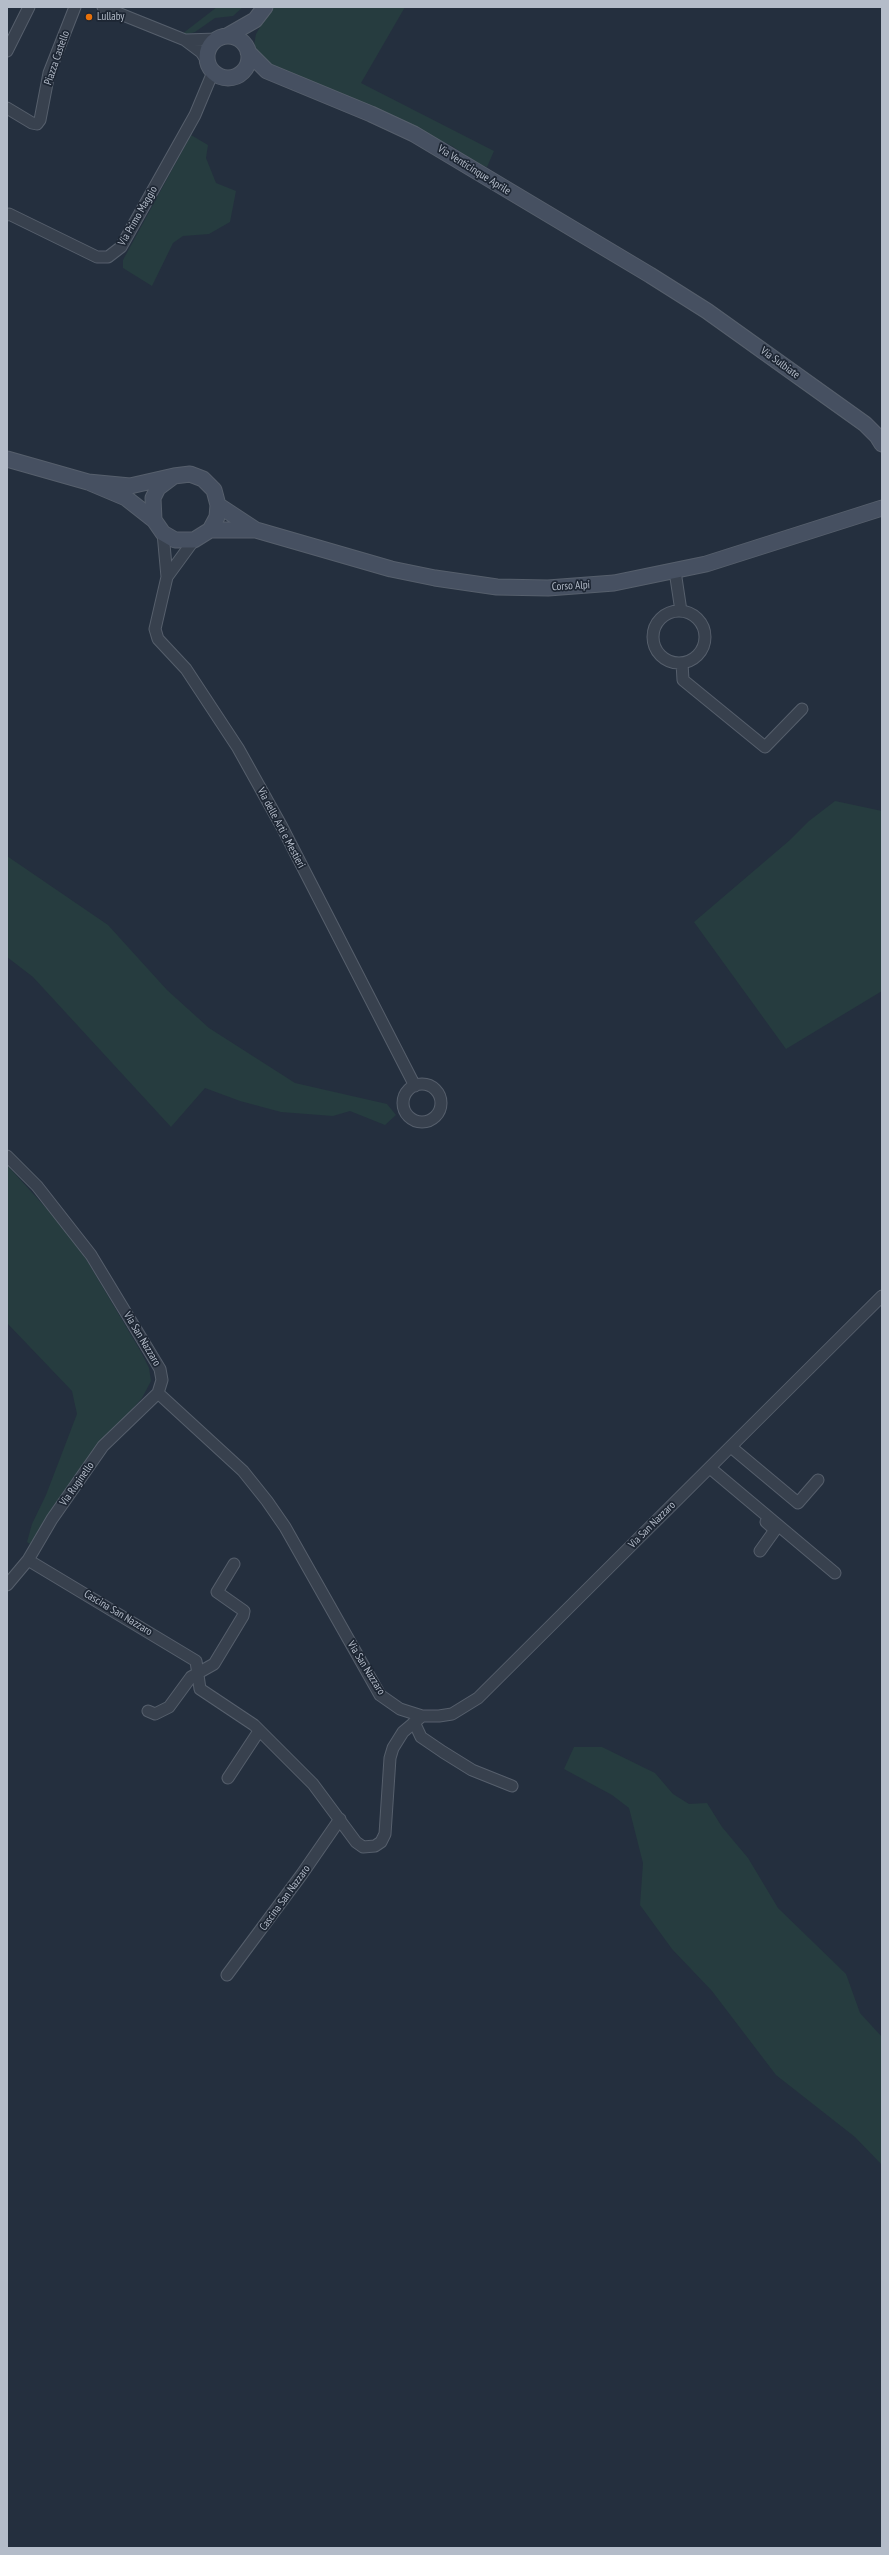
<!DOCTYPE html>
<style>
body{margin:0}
#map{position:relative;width:889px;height:2555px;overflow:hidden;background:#242f3e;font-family:"PT Sans Narrow",sans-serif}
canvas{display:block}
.frame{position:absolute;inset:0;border:8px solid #b4bcc9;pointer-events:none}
</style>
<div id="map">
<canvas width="889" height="2555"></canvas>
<div class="frame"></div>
</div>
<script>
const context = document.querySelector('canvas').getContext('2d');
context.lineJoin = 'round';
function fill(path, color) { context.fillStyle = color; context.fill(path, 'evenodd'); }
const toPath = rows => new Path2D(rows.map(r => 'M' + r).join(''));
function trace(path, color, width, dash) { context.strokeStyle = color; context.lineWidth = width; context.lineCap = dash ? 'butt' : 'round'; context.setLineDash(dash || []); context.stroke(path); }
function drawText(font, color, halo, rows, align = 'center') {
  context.font = font + ' "PT Sans Narrow",sans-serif'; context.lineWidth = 3.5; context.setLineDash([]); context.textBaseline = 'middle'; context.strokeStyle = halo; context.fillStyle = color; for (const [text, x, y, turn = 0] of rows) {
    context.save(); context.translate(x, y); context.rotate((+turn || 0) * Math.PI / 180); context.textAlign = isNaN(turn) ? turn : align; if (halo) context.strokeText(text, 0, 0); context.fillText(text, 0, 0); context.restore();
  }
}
fill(toPath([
 [217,7,243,7,233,16,215,18,195,32,185,35,182,34],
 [272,7,405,7,361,83,494,151,487,167,476,163,452,146,347,97,270,66,256,56,254,45,256,34],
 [191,135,208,145,206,158,216,183,236,191,230,222,209,234,183,236,173,243,152,286,123,268,123,260],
 [835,801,882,811,882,991,786,1049,694,922,790,840,809,821],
 [7,856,108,925,167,990,209,1028,295,1083,387,1104,396,1115,385,1125,350,1111,333,1116,281,1112,240,1101,205,1088,171,1127,33,977,7,957],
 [7,1165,57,1220,86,1259,141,1352,149,1368,151,1381,142,1398,121,1422,33,1546,27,1542,32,1524,46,1495,77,1414,72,1391,7,1323],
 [574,1747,602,1747,655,1773,673,1794,689,1804,707,1803,722,1827,748,1858,778,1908,846,1974,860,2013,882,2037,882,2165,855,2137,776,2075,712,1991,672,1949,640,1905,643,1863,629,1808,612,1795,564,1769]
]), '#263c3f');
const street = toPath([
 [103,7,185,40,201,52,208,62],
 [185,40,218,39],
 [7,51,29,7],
 [7,108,32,123,37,124,40,120,49,73,75,7],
 [7,215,9,214,97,257,108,257,121,247,195,115,213,72],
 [163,533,167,577,155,629,158,639,186,669,238,748,282,827,415,1086],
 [675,571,681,611],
 [167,577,194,540],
 '653 637a26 26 0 1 1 52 0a26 26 0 1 1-52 0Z',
 [682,663,683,680,765,747,802,709],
 '403 1103a19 19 0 1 1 38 0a19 19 0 1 1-38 0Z',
 [7,1156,37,1186,91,1255,160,1369,162,1380,158,1393,103,1446,52,1519,28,1560,7,1585],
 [158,1393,243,1471,267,1501,285,1527,380,1695,400,1709,422,1716,439,1716,452,1714,478,1698,882,1296],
 [731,1447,798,1503,818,1480],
 [710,1468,835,1573],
 [760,1551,775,1530,766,1522],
 [28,1560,196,1661,200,1689,254,1725,313,1784,356,1842,363,1847,375,1846,381,1842,385,1834,390,1758,393,1748,403,1732,422,1716],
 [148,1711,155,1714,169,1707,191,1677,214,1664,243,1616,244,1611,217,1592,234,1564],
 [414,1722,421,1737,443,1752,472,1770,512,1786],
 [228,1778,259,1731],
 [227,1975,302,1874,340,1819]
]);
const secondary = toPath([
 [227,36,255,20,265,7],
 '207 57a21 21 0 1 1 42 0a21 21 0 1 1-42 0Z',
 [248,52,267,71,371,114,414,134,650,275,707,311,865,424,877,436,882,444],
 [7,459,88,482,126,498,154,520],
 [88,482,130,486,174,476,190,474,203,479,214,490,218,505,217,517,210,530,194,540,175,540,163,533,154,520,153,498,158,488,174,476],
 [218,505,256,530,391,569,435,578,497,587,548,588,614,583,706,564,882,508],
 [210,530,256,530]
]);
trace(street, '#565f6c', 13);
trace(secondary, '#565f6c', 17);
trace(street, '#38414e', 11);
trace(secondary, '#465061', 15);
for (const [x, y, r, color] of [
 [89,17,4,"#e8710a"]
]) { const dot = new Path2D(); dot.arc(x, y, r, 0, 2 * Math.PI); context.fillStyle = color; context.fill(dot); trace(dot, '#1d2633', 1.5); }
drawText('11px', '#b4bcc9', '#1d2633', [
 ["Lullaby",97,17]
], 'left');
drawText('11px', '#b4bcc9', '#1d2633', [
 ["Piazza Castello",57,58,-71],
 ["Via Venticinque Aprile",474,170,32],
 ["Via Primo Maggio",138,216,-60],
 ["Via Sulbiate",780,363,36],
 ["Corso Alpi",571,586,-3],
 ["Via delle Arti e Mestieri",281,828,62],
 ["Via San Nazzaro",142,1339,59],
 ["Via Ruginello",77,1484,-55],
 ["Via San Nazzaro",652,1525,-45],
 ["Cascina San Nazzaro",118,1613,31],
 ["Via San Nazzaro",366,1668,58],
 ["Cascina San Nazzaro",285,1898,-54]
]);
</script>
